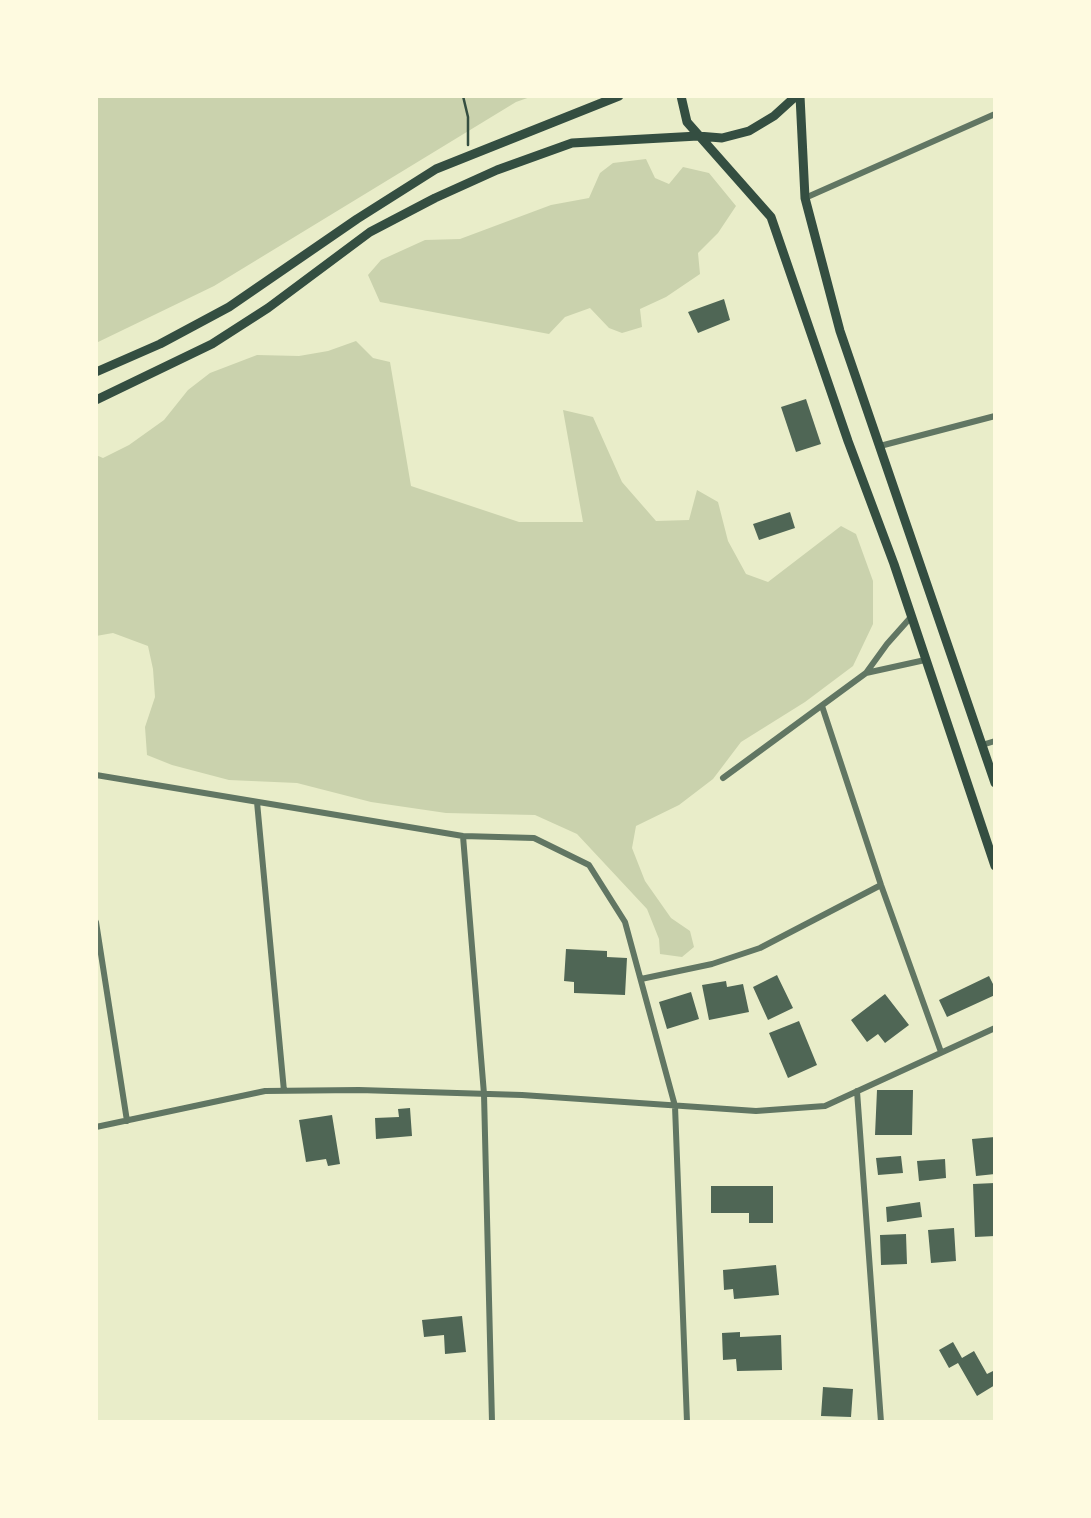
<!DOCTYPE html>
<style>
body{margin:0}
#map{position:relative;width:1091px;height:1518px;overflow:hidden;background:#e9edc9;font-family:Merriweather,serif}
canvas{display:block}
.frame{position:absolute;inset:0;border:98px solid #fefae0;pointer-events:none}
</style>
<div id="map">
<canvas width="1091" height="1518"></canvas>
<div class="frame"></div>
</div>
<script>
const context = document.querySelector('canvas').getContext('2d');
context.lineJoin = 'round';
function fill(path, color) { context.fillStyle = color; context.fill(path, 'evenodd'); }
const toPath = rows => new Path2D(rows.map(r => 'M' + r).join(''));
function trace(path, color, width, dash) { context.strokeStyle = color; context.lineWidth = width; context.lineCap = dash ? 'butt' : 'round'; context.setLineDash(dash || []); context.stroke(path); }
fill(toPath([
 [96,96,533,96,516,102,214,286,96,343],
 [646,159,655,178,669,184,683,167,709,173,736,206,718,233,698,253,700,274,666,297,640,309,642,327,622,333,609,328,590,308,565,317,549,334,380,302,368,275,381,260,425,240,460,239,551,205,589,198,600,173,613,163],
 [356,341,373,358,390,362,411,486,519,522,583,522,563,410,593,417,622,482,656,521,689,520,697,490,718,502,728,541,746,574,768,582,841,526,856,534,873,581,873,624,853,666,805,702,741,742,713,779,679,805,636,826,632,848,645,881,671,918,690,931,694,947,682,957,660,954,659,939,647,909,577,834,535,815,446,813,371,802,297,783,229,780,172,765,147,755,145,727,155,697,153,669,148,646,113,633,96,636,96,455,103,458,129,445,164,420,188,390,210,373,257,355,299,356,328,351]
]), '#cad2ad');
fill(toPath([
 [724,299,730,320,698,333,688,312],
 [806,399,821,444,796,452,781,407],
 [790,512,795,528,759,540,753,524],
 [566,949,607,951,607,957,627,958,625,995,574,993,574,982,564,981],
 [777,975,793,1008,768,1020,753,987],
 [989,976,995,988,995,995,947,1017,939,1000],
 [726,981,727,987,743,984,749,1012,709,1020,702,985],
 [691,992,699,1019,667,1029,659,1002],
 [885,994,909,1025,885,1043,878,1034,867,1042,851,1020],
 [799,1021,817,1065,788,1078,769,1033],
 [877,1090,913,1090,912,1135,875,1135],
 [410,1108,412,1136,376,1139,375,1118,399,1117,398,1109],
 [332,1115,340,1164,328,1166,326,1159,306,1162,299,1120],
 [995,1137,995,1174,976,1176,972,1139],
 [901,1156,903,1173,878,1175,876,1158],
 [945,1159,946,1178,919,1181,917,1161],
 [995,1183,995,1236,975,1237,973,1184],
 [711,1186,773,1186,773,1223,749,1223,749,1213,711,1213],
 [920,1202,922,1217,887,1222,886,1207],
 [954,1228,956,1261,931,1263,928,1230],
 [906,1234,907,1264,881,1265,880,1235],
 [776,1265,779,1295,734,1299,733,1289,724,1290,723,1270],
 [462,1316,466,1352,445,1354,444,1335,424,1337,422,1320],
 [740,1332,740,1337,781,1335,782,1370,737,1371,736,1359,723,1360,722,1333],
 [953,1342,962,1358,974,1351,987,1374,995,1370,995,1385,977,1396,958,1363,949,1368,939,1350],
 [823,1387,853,1389,851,1417,821,1416]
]), '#4f6655');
trace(toPath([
 [463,96,468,117,468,145]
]), '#344e41', 2.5);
trace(toPath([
 [805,198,995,114],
 [880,446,995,416],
 [866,673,925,660],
 [822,706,881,885,941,1052],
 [982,745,995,741],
 [96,775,463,836,534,838,589,865,625,922,675,1106,687,1422],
 [723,778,866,673,887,644,911,617],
 [257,802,284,1091],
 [463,836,484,1094,492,1422],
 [96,922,127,1121],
 [641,979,712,964,760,948,881,885],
 [857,1091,881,1422],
 [96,1127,265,1091,359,1090,522,1095,756,1111,825,1106,995,1028]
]), '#617663', 6);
trace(toPath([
 [681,96,687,122,771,217,848,441,894,564,995,866],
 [800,96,805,198,840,331,995,783],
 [96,372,160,344,229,307,357,219,436,169,619,96],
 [96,400,212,344,268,308,370,232,435,198,497,170,572,143,698,136,722,138,749,131,774,116,796,96]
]), '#344e41', 9);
</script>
